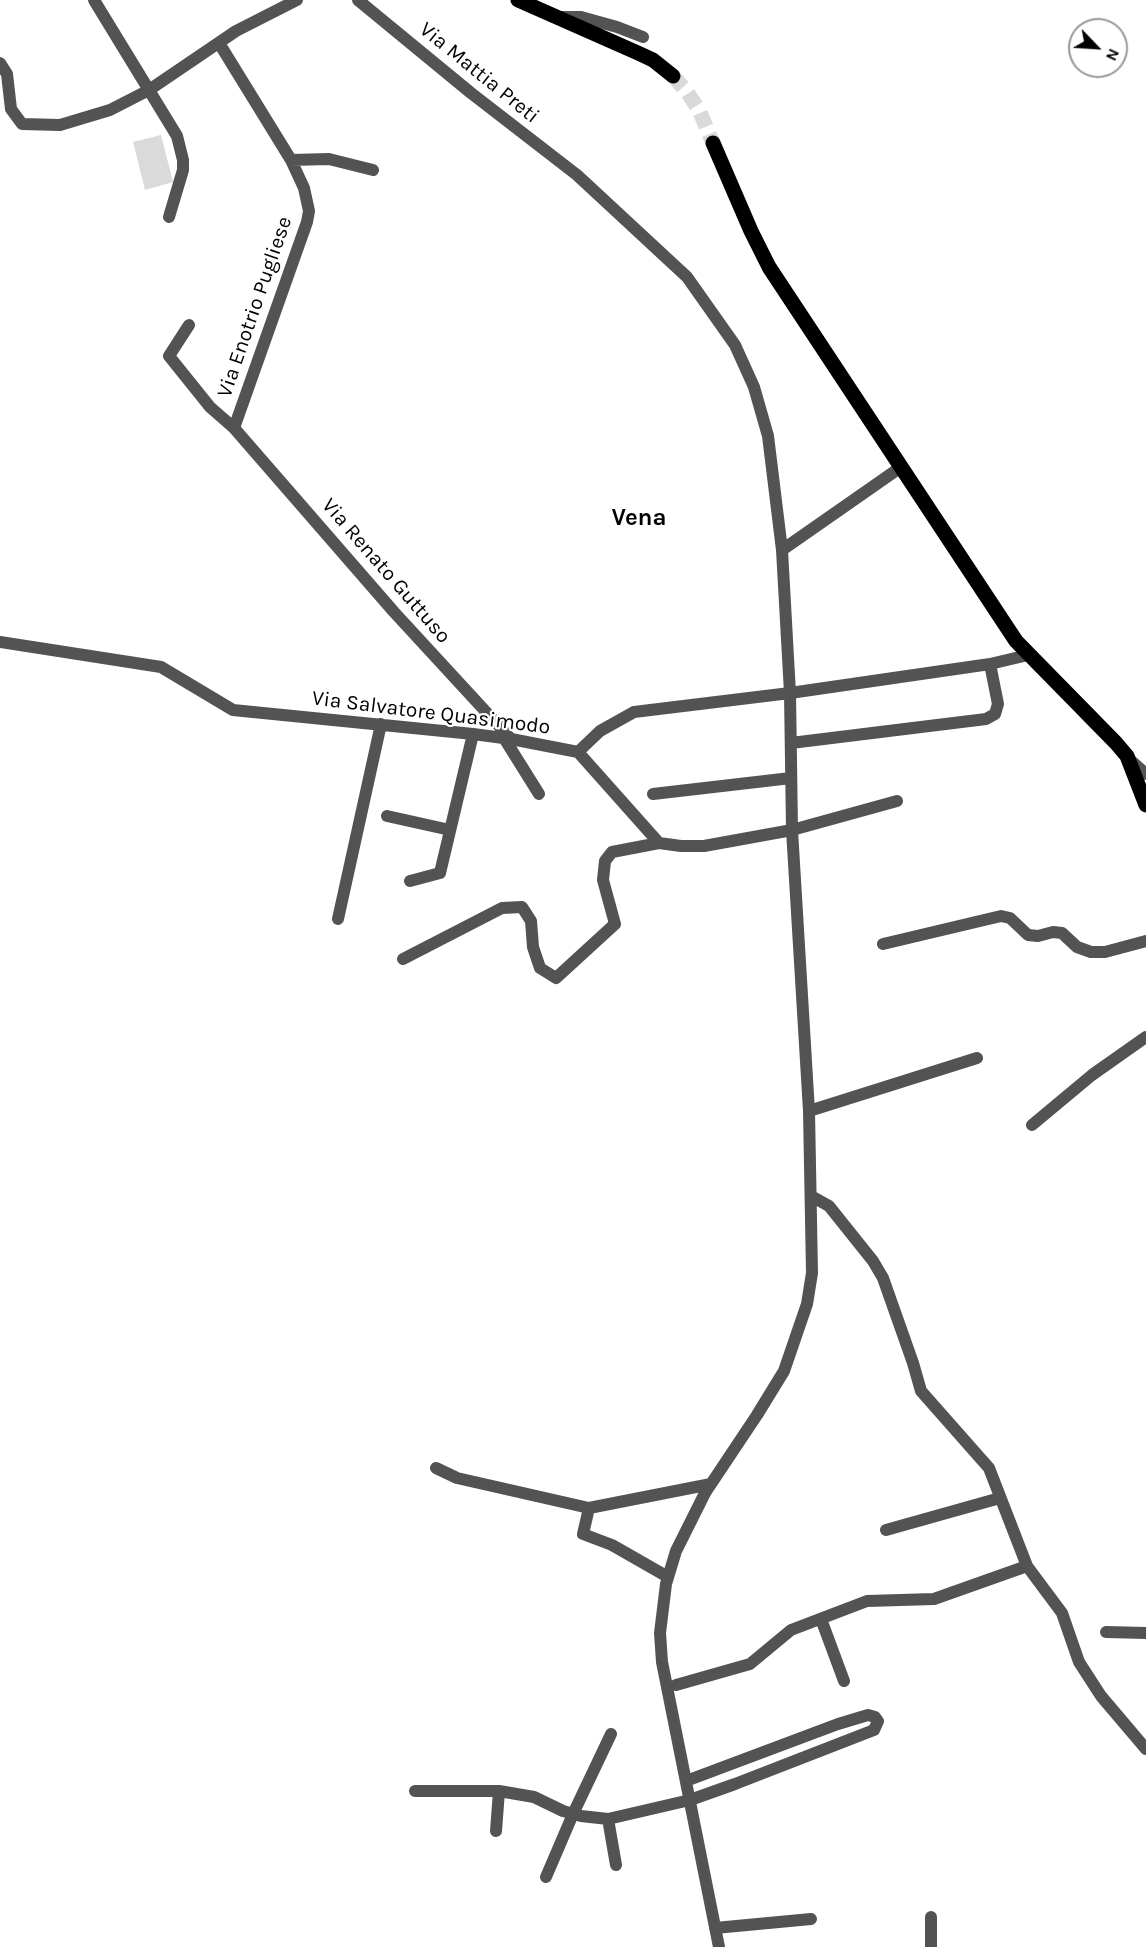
<!DOCTYPE html>
<style>
body{margin:0}
#map{position:relative;width:1146px;height:1947px;overflow:hidden;background:#fff;font-family:Karla,sans-serif}
canvas{display:block}
.north{position:absolute;left:1068px;top:18px;width:60px;height:60px;box-sizing:border-box;background:#fff;border:2px solid #999;border-radius:50%;rotate:115deg;font-size:16px;font-weight:700;line-height:24px;text-align:center;color:#000}
.north::after{content:'';display:block;margin:auto;width:21px;height:27px;background:#000;clip-path:polygon(50% 0,100% 100%,50% 72%,0 100%)}
</style>
<div id="map">
<canvas width="1146" height="1947"></canvas>
<div class="north">N</div>
</div>
<script>
const context = document.querySelector('canvas').getContext('2d');
context.lineJoin = 'round';
function fill(path, color) { context.fillStyle = color; context.fill(path, 'evenodd'); }
const toPath = rows => new Path2D(rows.map(r => 'M' + r).join(''));
function trace(path, color, width, dash) { context.strokeStyle = color; context.lineWidth = width; context.lineCap = dash ? 'butt' : 'round'; context.setLineDash(dash || []); context.stroke(path); }
function drawText(font, color, halo, rows, align = 'center') {
  context.font = font + ' Karla,sans-serif'; context.lineWidth = 4.5; context.setLineDash([]); context.textBaseline = 'middle'; context.strokeStyle = halo; context.fillStyle = color; for (const [text, x, y, turn = 0] of rows) {
    context.save(); context.translate(x, y); context.rotate((+turn || 0) * Math.PI / 180); context.textAlign = isNaN(turn) ? turn : align; if (halo) context.strokeText(text, 0, 0); context.fillText(text, 0, 0); context.restore();
  }
}
fill(toPath([
 [161,135,173,182,145,190,133,142]
]), '#dadada');
trace(toPath([
 [673,76,687,92,699,110,713,143]
]), '#d9d9d9', 15, [15, 8]);
trace(toPath([
 [94,0,177,136,183,160,183,170,169,217],
 [358,0,471,93,577,175,687,277,735,345,754,387,768,436,782,550,790,693,792,830,809,1111,812,1273,807,1304,784,1371,757,1415,705,1493,676,1551,666,1584,660,1633,662,1662,719,1947],
 [557,17,581,17,617,27,643,37],
 [219,43,291,160,304,188,309,211,307,222,234,428],
 [0,63,7,74,11,109,22,124,60,125,110,110,149,90,236,31,297,0],
 [291,160,329,159,373,170],
 [189,325,169,356,210,407,234,428,394,612,511,739],
 [782,550,901,467],
 [0,642,161,667,233,710,473,734,511,739,578,752,659,843,681,846,704,846,792,830,897,801],
 [504,738,539,794],
 [791,743,986,719,995,714,998,704,990,664],
 [578,752,600,731,634,712,790,693,990,664,1028,655],
 [1129,759,1146,774],
 [653,794,791,778],
 [387,816,450,830],
 [410,881,440,873,473,734],
 [338,919,381,724],
 [883,944,1001,916,1010,918,1028,935,1038,936,1053,932,1062,933,1077,947,1091,952,1105,952,1146,941],
 [403,959,502,908,522,907,531,921,533,947,540,968,556,978,615,924,603,880,605,861,612,852,659,843],
 [809,1111,977,1058],
 [1032,1125,1092,1075,1146,1037],
 [811,1196,829,1206,873,1261,883,1278,913,1363,921,1391,989,1468,1027,1566,1062,1613,1079,1662,1101,1696,1146,1749],
 [436,1468,457,1478,589,1508,711,1484],
 [589,1508,583,1534,612,1545,668,1577],
 [886,1530,1000,1498],
 [821,1619,844,1681],
 [1106,1632,1146,1633],
 [676,1685,750,1664,791,1630,867,1601,934,1599,1027,1566],
 [415,1791,499,1791,534,1797,563,1811,581,1816,608,1819,690,1800,735,1784,874,1730,878,1721,875,1717,868,1715,838,1724,686,1781],
 [608,1819,616,1865],
 [496,1831,499,1791],
 [546,1877,573,1814,611,1734],
 [931,1917,931,1947],
 [715,1928,811,1919]
]), '#535353', 12);
trace(toPath([
 [518,0,638,53,653,60,673,76],
 [713,143,751,231,769,267,1016,641,1116,743,1127,756,1146,805]
]), '#000', 15);
drawText('21px', '#000', '#fff', [
 ["Via Mattia Preti",479,73,39],
 ["Via Enotrio Pugliese",255,307,-71],
 ["Via Renato Guttuso",386,571,49],
 ["Via Salvatore Quasimodo",431,713,7]
]);
drawText('bold 24px', '#000', '#fff', [
 ["Vena",639,518]
]);
</script>
